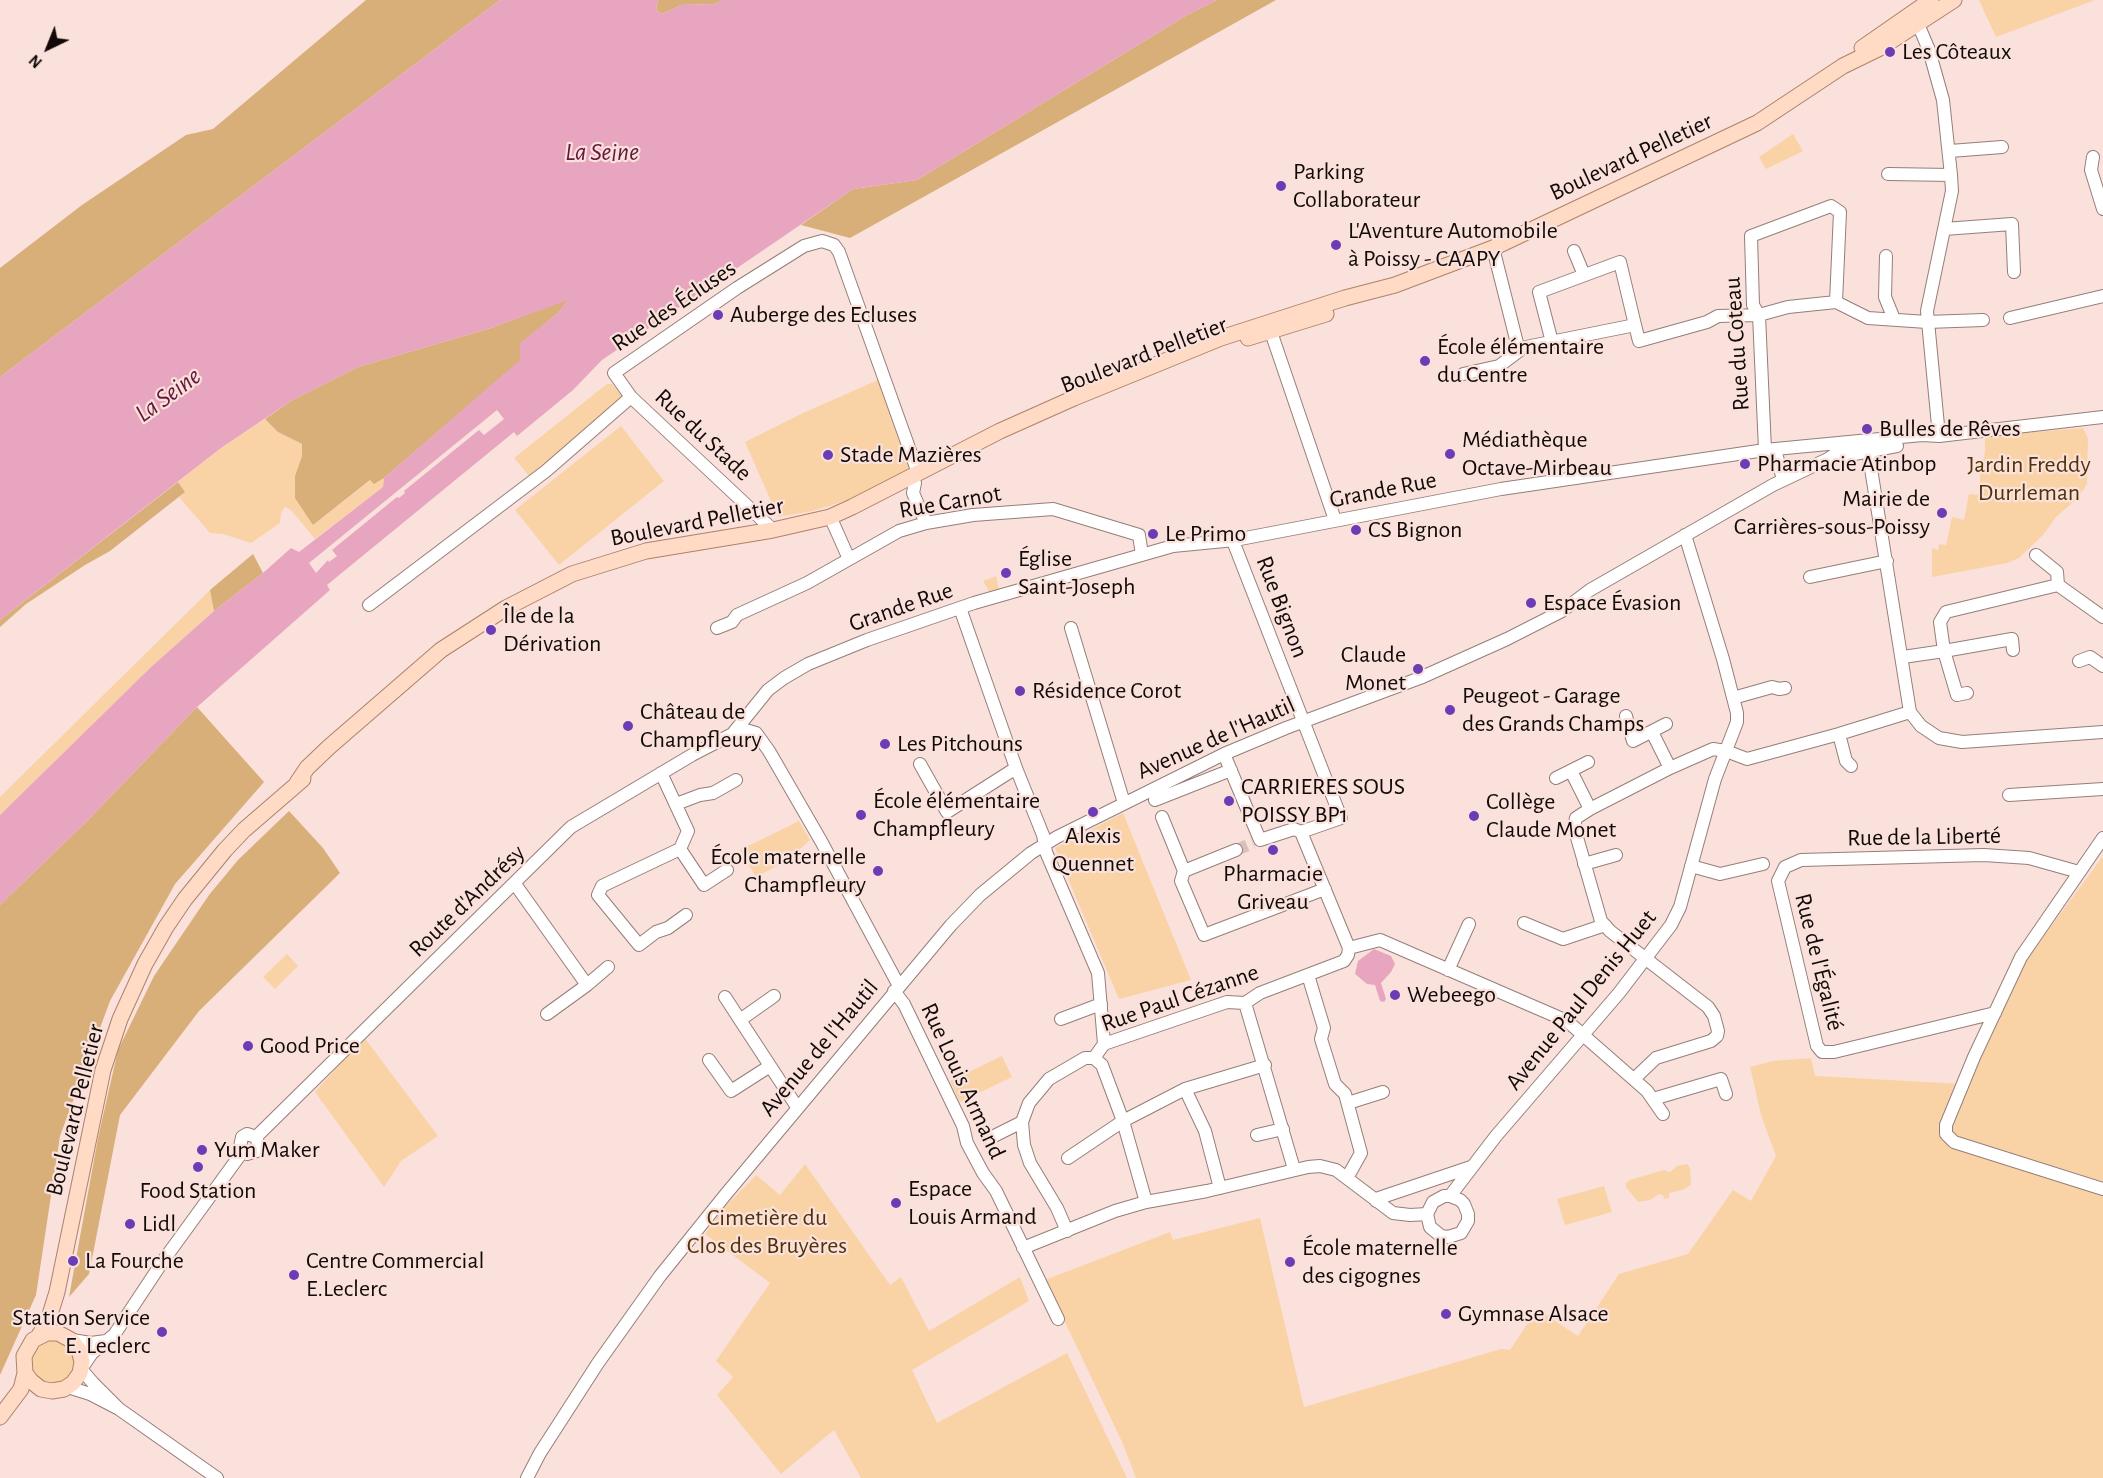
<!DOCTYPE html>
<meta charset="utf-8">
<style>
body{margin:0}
#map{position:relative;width:2103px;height:1478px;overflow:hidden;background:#fae1db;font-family:"Alegreya Sans",sans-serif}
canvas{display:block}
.north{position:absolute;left:18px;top:18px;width:60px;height:60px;-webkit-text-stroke:4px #fae1db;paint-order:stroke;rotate:223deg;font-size:16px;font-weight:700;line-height:24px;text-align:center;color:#110a08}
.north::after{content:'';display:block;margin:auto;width:21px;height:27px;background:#110a08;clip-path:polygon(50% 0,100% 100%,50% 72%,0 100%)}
</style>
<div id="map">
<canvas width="2103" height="1478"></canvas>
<div class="north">N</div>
</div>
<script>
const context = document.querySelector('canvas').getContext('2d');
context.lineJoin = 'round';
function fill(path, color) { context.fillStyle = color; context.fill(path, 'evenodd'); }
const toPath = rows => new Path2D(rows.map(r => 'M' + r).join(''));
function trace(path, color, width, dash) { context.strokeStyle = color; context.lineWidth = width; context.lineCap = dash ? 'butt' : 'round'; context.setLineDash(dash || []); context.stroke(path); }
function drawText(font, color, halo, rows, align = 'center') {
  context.font = font + ' "Alegreya Sans",sans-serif'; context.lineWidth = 4.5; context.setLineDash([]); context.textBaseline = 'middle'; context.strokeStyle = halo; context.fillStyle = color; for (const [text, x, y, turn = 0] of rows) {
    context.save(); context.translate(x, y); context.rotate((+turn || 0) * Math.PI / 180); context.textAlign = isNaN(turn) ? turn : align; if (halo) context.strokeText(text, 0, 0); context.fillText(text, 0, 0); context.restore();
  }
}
fill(toPath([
 [1979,0,2095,0,1996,37],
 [1793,134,1803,151,1766,169,1759,157],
 [880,379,909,469,848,500,813,511,778,517,745,442,801,414],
 [607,384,612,384,622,395,621,401,530,477,514,458],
 [265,419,278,432,302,444,302,456,295,476,313,525,371,480,375,483,384,478,383,487,315,539,291,510,285,507,281,513,280,523,251,543,223,534,210,533,179,497,185,492,178,482,221,448],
 [621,426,664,481,559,565,515,510],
 [2083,428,2088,438,2087,484,2078,498,2056,517,2043,535,2019,558,2007,563,1932,577,1932,548,1938,550,1939,544,1946,545,1952,517,1964,520,1969,494,1980,495,1980,476,1985,452,1985,436],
 [996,576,999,590,990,593,983,581],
 [210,590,214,611,150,668,0,815,0,797],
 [1123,813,1191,980,1119,999,1055,848],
 [799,821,810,840,788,860,756,877,740,850],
 [2103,856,2103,1478,1136,1478,1123,1444,1045,1280,1170,1232,1173,1240,1260,1218,1304,1407,1501,1349,1510,1350,1537,1309,1578,1336,1619,1274,1688,1254,1733,1190,1751,1201,1776,1156,1761,1115,1750,1067,1773,1061,1811,1058,1815,1076,1963,1084,2000,1008,2027,959],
 [287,954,298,966,275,989,263,977],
 [364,1037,438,1136,401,1161,384,1187,315,1092],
 [1002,1056,1012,1077,960,1102,950,1081],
 [805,1164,890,1285,901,1277,929,1331,1020,1277,1029,1301,912,1370,937,1423,1067,1353,1127,1478,861,1478,834,1430,781,1474,717,1395,733,1377,716,1361,770,1283,705,1234,724,1208,756,1175,780,1195],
 [1687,1164,1690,1168,1691,1185,1682,1190,1669,1193,1669,1198,1664,1199,1663,1195,1659,1194,1650,1200,1638,1202,1626,1187,1626,1183,1630,1180,1664,1170,1670,1172,1677,1166],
 [1604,1186,1612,1212,1565,1225,1557,1199],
 '29 1362a23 23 0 1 1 46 0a23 23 0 1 1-46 0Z'
]), '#f9d3a6');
fill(toPath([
 [366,0,500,0,0,377,0,268,82,205,186,135,213,129],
 [658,0,724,0,714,4,681,5,662,14,656,10],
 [1217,0,1276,0,850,238,801,225,853,189,917,180,1187,15],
 [569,299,558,313,521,343,521,360,384,478,374,484,370,480,313,525,295,498,295,476,302,456,302,444,278,432,265,419,291,401,358,367,491,328],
 [178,482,185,492,110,551,85,565,26,604,0,627,0,620],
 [253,554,263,573,214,611,210,590],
 [197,707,264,782,175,884,110,1001,60,1136,36,1295,0,1375,0,905,87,821],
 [289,811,323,848,340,873,199,1011,120,1115,89,1274,69,1297,98,1138,118,1050,154,976,209,895,238,860]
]), '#d8ae79');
fill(toPath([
 [500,0,658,0,656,10,662,14,681,5,714,4,724,0,1217,0,1187,15,917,180,853,189,602,360,573,390,517,436,514,432,327,585,330,590,197,707,87,821,0,905,0,815,150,668,214,611,263,573,291,548,299,552,383,487,384,478,520,360,520,343,558,313,568,300,491,328,358,367,291,401,221,448,0,620,0,377],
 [497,410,504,419,484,435,479,430,404,491,405,493,399,498,397,497,332,550,337,556,329,562,328,560,316,573,309,563],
 [1374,949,1391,956,1395,964,1391,972,1381,983,1386,999,1384,1002,1380,1001,1375,985,1367,984,1355,974,1358,961]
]), '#e8a5bf');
trace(toPath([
 [1236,850,1253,843]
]), '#d7c1bb', 12, [12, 6]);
const minor = toPath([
 [1912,19,1918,24,1929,50,1943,100,1951,175,1952,191,1927,311,1939,436],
 [1950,151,2002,147],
 [2093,157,2091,170,2103,209],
 [1888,174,1951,175],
 [1944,229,2012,224,2014,272],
 [1574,251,1584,275],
 [1886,256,1885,297,1894,319],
 [2010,318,2103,296],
 [1265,324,1271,332,1335,520],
 [1552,342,1539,292,1620,262,1635,325],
 [1526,347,1635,325,1639,341,1707,322,1718,316,1759,315,1788,307,1836,302,1868,318,1927,322,1983,320],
 [1463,374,1499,366,1519,351,1493,248],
 [1775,449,1783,480],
 [1765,450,1759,315,1753,305,1751,236,1831,206,1840,212,1836,302],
 [1868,450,1910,712,1921,726,1939,738,1962,742,2103,732],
 [1838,457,1897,446],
 [915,483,913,493,926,523],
 [833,523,849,559],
 [773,530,631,397,614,373,737,288,804,246,822,241,834,245,839,252,918,473],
 [1233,541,1341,818,1301,832],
 [2036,555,2057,572,2058,585],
 [1810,577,1887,561],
 [369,605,546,471,631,397],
 [960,608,1016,768,1043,835,1046,852,1098,973,1104,1044],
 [717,628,732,622,737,615,807,583,899,531,926,523,973,515,1053,509,1139,535,1142,555],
 [1071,628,1124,803],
 [1903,657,1944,651,1940,622,1946,612,2058,585,2103,617],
 [2079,661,2090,657,2103,666],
 [1967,693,1957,695,1944,651,2012,639,2013,650],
 [1733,698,1772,687,1779,689,1785,688],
 [1626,716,1633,741,1666,724],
 [734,732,768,690,784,678,808,664,867,640,974,603,1173,546,1235,540,1501,489,1765,450,1922,435,1939,436,2103,417],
 [1652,732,1670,768],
 [1839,734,1846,761,1851,766],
 [1224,754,1260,840,1294,829,1301,832,1349,948],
 [920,764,947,812,1016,768],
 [1571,771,1590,809],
 [661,773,688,831,680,849,602,886,598,895,639,945,656,932,668,928,686,915],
 [1556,778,1588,762],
 [2009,795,2103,789],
 [1155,800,1231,770],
 [676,804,700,795,713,793,736,780],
 [1162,817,1184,871,1181,881,1204,935,1325,889],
 [2103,838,2021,957,1974,1057,1946,1125,1946,1134,1954,1142,2103,1189],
 [680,849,704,885,727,870],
 [1584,864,1616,855],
 [1691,866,1720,874,1763,864],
 [1184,871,1236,850],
 [515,884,587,985,547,1014],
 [1524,923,1563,939,1605,925],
 [1349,948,1380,940,1567,1021,1647,1091,1663,1114],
 [1448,970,1469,924],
 [1308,975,1324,1028,1321,1039,1335,1084,1345,1094,1361,1153,1347,1178],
 [587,985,608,967],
 [894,991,904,1004,963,1126,967,1143,983,1173,996,1191,1058,1319],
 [774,996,740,1020,797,1107],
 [725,997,740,1020],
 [1245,1003,1294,1169],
 [1995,1013,1834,1052,1822,1052,1817,1046,1778,881,1785,867,1801,860,1984,855,2029,858,2079,872],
 [1061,1019,1101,1004],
 [1094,1058,1102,1065,1123,1121,1146,1202],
 [709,1060,731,1091,770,1066],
 [1634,1079,1656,1058,1711,1041,1717,1036,1718,1031,1714,1016,1708,1007,1610,931,1601,921,1574,827,1576,818,1590,809,1670,768,1713,749,1726,751,1747,759,1839,734,1910,712],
 [1185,1089,1205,1131,1220,1188],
 [1653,1099,1721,1079,1726,1094],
 [1348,1103,1383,1092],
 [1257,1135,1283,1129],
 [256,1137,571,827,692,755,742,729,756,733,769,751,821,841,899,986],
 [990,1138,1022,1122],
 [243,1151,240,1147,242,1137,247,1134,256,1137],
 [243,1151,247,1154,257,1151,259,1146,256,1137],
 [1068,1158,1123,1121,1185,1089,1265,1065],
 [1450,1196,1460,1200,1464,1204,1468,1214,1468,1221,1461,1233,1448,1237,1441,1236,1430,1227,1427,1214,1433,1202,1444,1196,1450,1196,1496,1136,1619,993,1671,925,1680,907,1715,779,1737,722,1737,713,1723,659,1685,535],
 [1376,1201,1379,1198,1471,1167],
 [1067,1231,1057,1208,1030,1163,1024,1145,1022,1122,1029,1103,1049,1079,1085,1058,1094,1058,1104,1044,1227,1002,1245,1003,1260,993,1344,961,1348,955,1349,948],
 [1023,1248,1115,1211,1146,1202,1207,1191,1308,1167,1320,1166,1336,1170,1393,1213,1410,1215,1427,1214],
 [72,1340,91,1343,106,1341],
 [68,1387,90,1394,119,1409,217,1478],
 [119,1409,93,1383,81,1369,92,1353,114,1335,163,1261,243,1151],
 [527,1478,540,1453,598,1363,660,1276,726,1194,951,925,980,895,1031,853,1057,837,1224,754,1286,728,1420,678,1507,639,1562,611,1590,590,1773,485,1828,459,1853,442]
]);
const major = toPath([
 [1862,48,1931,0],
 [1248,338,1326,314],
 [297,783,307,768,329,747,441,650,506,608,572,574,646,551,773,530,830,517,852,507,1000,431,1074,398,1221,338,1345,298,1395,285,1493,248,1757,123,1843,66,1882,47,1954,0],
 [38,1337,48,1321,57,1292,103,1070,120,1019,145,964,166,927,185,899,225,850,244,830,303,779],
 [0,1417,21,1389,25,1373,24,1356,33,1340,47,1333,58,1333,71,1340,79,1350,82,1362,80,1373,73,1383,64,1389,52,1391,41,1389,31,1381,25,1373]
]);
trace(minor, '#957e79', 14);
trace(major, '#ac826a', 17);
trace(minor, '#fff', 12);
trace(major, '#ffdac5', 15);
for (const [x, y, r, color] of [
 [1890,52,6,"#6b3db5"],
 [1281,186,6,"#6b3db5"],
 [1336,245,6,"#6b3db5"],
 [718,315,6,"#6b3db5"],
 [1425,361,6,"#6b3db5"],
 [1867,429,6,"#6b3db5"],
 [1450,454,6,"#6b3db5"],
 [828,455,6,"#6b3db5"],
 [1745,464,6,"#6b3db5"],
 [1942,513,6,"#6b3db5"],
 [1356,530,6,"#6b3db5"],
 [1153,534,6,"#6b3db5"],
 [1006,573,6,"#6b3db5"],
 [1531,603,6,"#6b3db5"],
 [491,630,6,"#6b3db5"],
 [1418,669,6,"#6b3db5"],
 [1020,691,6,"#6b3db5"],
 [1450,710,6,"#6b3db5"],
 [628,726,6,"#6b3db5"],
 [885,744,6,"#6b3db5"],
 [1229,801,6,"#6b3db5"],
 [1093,812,6,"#6b3db5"],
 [861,815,6,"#6b3db5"],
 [1474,816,6,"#6b3db5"],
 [1273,850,6,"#6b3db5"],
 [878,871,6,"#6b3db5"],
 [1395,995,6,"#6b3db5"],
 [248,1046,6,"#6b3db5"],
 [202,1150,6,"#6b3db5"],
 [198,1167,6,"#6b3db5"],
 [896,1203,6,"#6b3db5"],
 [130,1224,6,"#6b3db5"],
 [73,1261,6,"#6b3db5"],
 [1290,1262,6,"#6b3db5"],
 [294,1275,6,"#6b3db5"],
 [1446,1314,6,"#6b3db5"],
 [162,1332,6,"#6b3db5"]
]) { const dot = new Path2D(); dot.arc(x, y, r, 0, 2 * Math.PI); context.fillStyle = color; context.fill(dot); trace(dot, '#fae1db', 2); }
drawText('24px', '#110a08', '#fae1db', [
 ["Les Côteaux",1902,52],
 ["Parking",1293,172],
 ["Collaborateur",1293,200],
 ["L'Aventure Automobile",1348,231],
 ["à Poissy - CAAPY",1348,259],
 ["Auberge des Ecluses",730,315],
 ["École élémentaire",1437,347],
 ["du Centre",1437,375],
 ["Bulles de Rêves",1879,429],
 ["Médiathèque",1462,440],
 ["Octave-Mirbeau",1462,468],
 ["Stade Mazières",840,455],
 ["Pharmacie Atinbop",1757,464],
 ["Mairie de",1930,499,"right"],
 ["Carrières-sous-Poissy",1930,527,"right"],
 ["CS Bignon",1368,530],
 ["Le Primo",1165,534],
 ["Église",1018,559],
 ["Saint-Joseph",1018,587],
 ["Espace Évasion",1543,603],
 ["Île de la",503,616],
 ["Dérivation",503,644],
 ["Claude",1406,655,"right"],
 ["Monet",1406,683,"right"],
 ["Résidence Corot",1032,691],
 ["Peugeot - Garage",1462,696],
 ["des Grands Champs",1462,724],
 ["Château de",640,712],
 ["Champfleury",640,740],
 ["Les Pitchouns",897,744],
 ["CARRIERES SOUS",1241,787],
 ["POISSY BP1",1241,815],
 ["École élémentaire",873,801],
 ["Champfleury",873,829],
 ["Collège",1486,802],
 ["Claude Monet",1486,830],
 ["Alexis",1093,836,"center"],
 ["Quennet",1093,864,"center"],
 ["École maternelle",866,857,"right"],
 ["Champfleury",866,885,"right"],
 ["Pharmacie",1273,874,"center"],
 ["Griveau",1273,902,"center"],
 ["Webeego",1407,995],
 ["Good Price",260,1046],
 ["Yum Maker",214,1150],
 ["Espace",908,1189],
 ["Louis Armand",908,1217],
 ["Food Station",198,1191,"center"],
 ["Lidl",142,1224],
 ["École maternelle",1302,1248],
 ["des cigognes",1302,1276],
 ["La Fourche",85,1261],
 ["Centre Commercial",306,1261],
 ["E.Leclerc",306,1289],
 ["Gymnase Alsace",1458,1314],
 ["Station Service",150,1318,"right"],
 ["E. Leclerc",150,1346,"right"]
], 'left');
drawText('24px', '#110a08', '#fae1db', [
 ["Boulevard Pelletier",1631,157,-25],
 ["Rue des Écluses",674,306,-34],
 ["Rue du Coteau",1737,344,-94],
 ["Boulevard Pelletier",1144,355,-21],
 ["Rue du Stade",703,435,43],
 ["Grande Rue",1383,490,-11],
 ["Rue Carnot",950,502,-10],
 ["Boulevard Pelletier",697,522,-11],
 ["Grande Rue",901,607,-19],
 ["Rue Bignon",1282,607,69],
 ["Avenue de l'Hautil",1216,738,-24],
 ["Rue de la Liberté",1924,837,-1],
 ["Route d'Andrésy",467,901,-44],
 ["Rue de l'Égalité",1819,962,76],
 ["Rue Paul Cézanne",1180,998,-19],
 ["Avenue Paul Denis Huet",1581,1000,-51],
 ["Avenue de l'Hautil",819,1048,-50],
 ["Rue Louis Armand",963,1081,65],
 ["Boulevard Pelletier",75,1110,-76]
]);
drawText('24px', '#4f3207', '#fae1db', [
 ["Jardin Freddy",2029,465],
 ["Durrleman",2029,493],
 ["Cimetière du",767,1218],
 ["Clos des Bruyères",767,1246]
]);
drawText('italic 26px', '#64183d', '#fae1db', [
 ["La Seine",602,152],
 ["La Seine",168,395,-36]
]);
</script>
